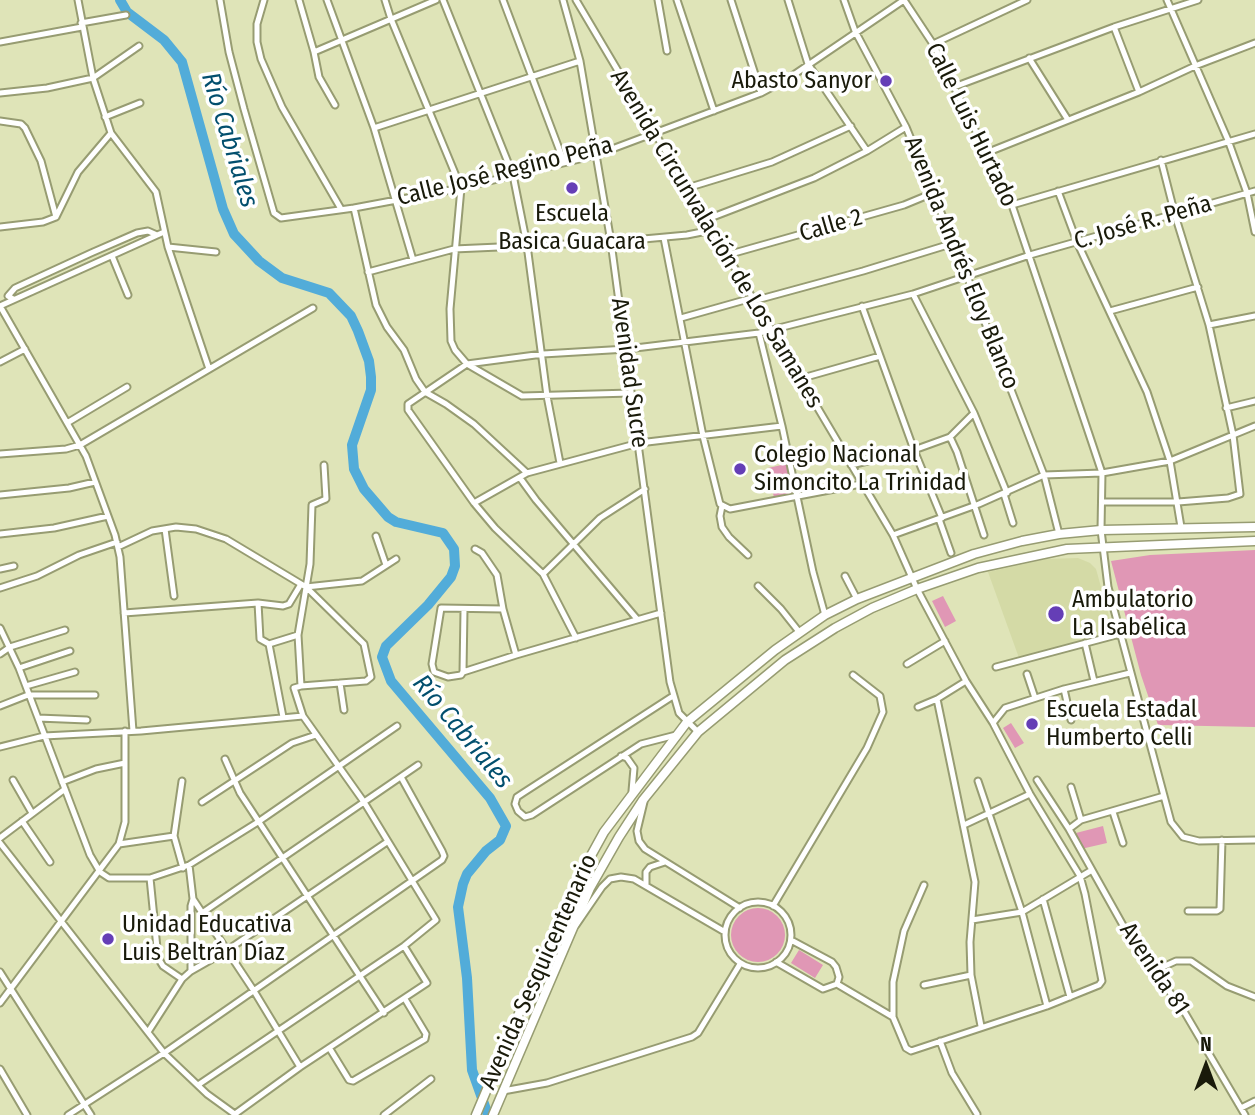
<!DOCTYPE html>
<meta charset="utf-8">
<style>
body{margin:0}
#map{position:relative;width:1255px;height:1115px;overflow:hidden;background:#dfe4b8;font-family:"Fira Sans Condensed",sans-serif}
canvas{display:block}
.north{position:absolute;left:1171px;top:1031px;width:70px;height:70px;-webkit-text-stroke:5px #fff;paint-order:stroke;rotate:0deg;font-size:19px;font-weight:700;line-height:28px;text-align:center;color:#191a0a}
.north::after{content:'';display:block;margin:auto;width:24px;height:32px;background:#191a0a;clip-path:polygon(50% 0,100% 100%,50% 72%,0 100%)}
</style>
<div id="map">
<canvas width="1255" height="1115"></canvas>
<div class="north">N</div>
</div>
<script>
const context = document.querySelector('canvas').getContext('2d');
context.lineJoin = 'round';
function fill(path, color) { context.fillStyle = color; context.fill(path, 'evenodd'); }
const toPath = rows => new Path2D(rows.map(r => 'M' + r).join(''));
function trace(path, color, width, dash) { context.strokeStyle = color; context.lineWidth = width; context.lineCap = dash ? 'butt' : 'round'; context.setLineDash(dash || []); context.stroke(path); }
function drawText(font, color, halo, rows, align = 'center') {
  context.font = font + ' "Fira Sans Condensed",sans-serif'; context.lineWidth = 7; context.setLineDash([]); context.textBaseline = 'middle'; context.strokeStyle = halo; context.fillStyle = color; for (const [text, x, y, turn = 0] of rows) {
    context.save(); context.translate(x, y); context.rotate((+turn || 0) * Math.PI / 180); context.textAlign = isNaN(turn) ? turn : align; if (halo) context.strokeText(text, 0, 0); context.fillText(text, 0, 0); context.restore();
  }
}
fill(toPath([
 [1078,558,1090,563,1096,569,1114,634,1019,658,988,572,1046,559]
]), '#d4daa6');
fill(toPath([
 [786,464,793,493,774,498,768,468],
 [1255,550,1255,727,1158,725,1141,675,1111,561,1150,555],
 [943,596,956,621,945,627,932,601],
 [1011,723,1024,743,1015,748,1003,728],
 [1103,826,1107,843,1081,849,1076,833],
 '731 935a27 27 0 1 1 54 0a27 27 0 1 1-54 0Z',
 [799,950,823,965,815,978,791,963]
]), '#e097b5');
trace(toPath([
 [120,0,127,12,164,40,182,62,223,209,234,234,259,261,282,278,329,293,351,316,358,331,369,361,371,377,371,390,352,445,354,469,364,489,388,517,396,522,443,533,454,549,455,566,451,577,428,605,386,646,382,657,391,681,490,798,506,826,500,840,486,851,467,874,463,884,458,907,467,978,472,1070,488,1115]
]), '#52acd9', 10);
const street = toPath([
 [220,0,229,52,244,109,274,213,281,218,354,208,461,188,596,155,761,93,789,78,904,0],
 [264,0,257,24,257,42,261,59,282,107,341,209],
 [299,0,314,52,319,77,335,105],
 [327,0,374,128,413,260],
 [385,0,391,19,461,188,450,309,451,341,455,350,467,364,522,396,631,393],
 [443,0,513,175,527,245,547,396,560,463],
 [503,0,564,162],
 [563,0,580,61,611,242,670,682,679,713,698,732],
 [576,0,893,535,917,589,966,681,993,723,1030,794,1080,876,1085,894,1102,981,1099,985,1047,1006,911,1051,906,1048,893,1017,893,982,904,931,924,885],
 [658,0,667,51],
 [677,0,714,111],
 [731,0,761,93],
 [788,0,808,64,867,151],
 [844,0,855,31,906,127,967,276,1044,475,1059,534],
 [904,0,933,44,1012,205,1092,443,1102,473,1101,530,1108,587,1171,822,1183,837,1199,841,1255,840],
 [1167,0,1228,140,1247,193,1255,232],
 [81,23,126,15],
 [1114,27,1139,92],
 [0,42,82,27],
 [933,44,1027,0],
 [314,52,436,0],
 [1029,58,1068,120],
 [954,87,1114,27,1198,0],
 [0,93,47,88,93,78,139,46],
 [105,117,140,103],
 [0,121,21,124,25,128,41,161,56,217],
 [374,128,580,61],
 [111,133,156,192,168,247,216,252],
 [986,153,1139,92,1195,66,1255,43],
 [687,188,772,162,851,126],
 [1058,191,1077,242,1147,392,1170,461,1181,527],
 [1012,205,1255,134],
 [354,208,376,305,387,327,404,350,416,379,425,392,446,404,474,424,527,473],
 [705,220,814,178,867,151,906,127],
 [0,227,43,222,56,217,78,172,111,133,93,78,78,0],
 [664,238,703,436,720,504,730,509,861,484],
 [168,247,209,369],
 [727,255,904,205,933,193],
 [112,256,128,295],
 [368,272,454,249,611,242,687,235,712,230],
 [913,294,974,413,1007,493],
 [13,299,8,296,15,288,91,253,137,233,148,231,157,235],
 [753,301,863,271,954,243],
 [862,306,914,450,942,518],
 [1110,311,1198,287],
 [681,318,752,298],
 [1209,325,1255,316],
 [759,333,782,426,813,572,825,615],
 [0,362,25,349],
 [799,379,880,356],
 [1226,408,1255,401],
 [67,423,127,387],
 [950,437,957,452,984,535],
 [0,454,66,449,80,445,313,308],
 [851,465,914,450,950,437,974,413],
 [520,478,536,500,637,619],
 [1004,494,1013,523],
 [0,495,69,488,95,482],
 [1102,502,1178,502,1228,498,1240,494,1233,435,1209,325,1175,215,1161,160],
 [474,503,527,473,639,443,782,426],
 [722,506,720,516,722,527,729,537,748,555],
 [939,519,951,553],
 [165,529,174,596],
 [0,534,54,528,108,516],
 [893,535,979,504,1044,475,1102,473,1170,461,1255,426],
 [376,536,386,565],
 [118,547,152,531,176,527,196,529,226,539,306,587,364,644,371,677,366,681,301,686],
 [475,549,482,553,497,575,503,609],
 [0,569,14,566],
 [543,574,600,518,645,489],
 [845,576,857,599],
 [758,586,781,609,800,633],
 [306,587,362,581,396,559],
 [0,588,37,576,79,555,117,542],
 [258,603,260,639,269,644],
 [124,613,258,603,283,606,289,604,301,584],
 [0,628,19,668,90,855,100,872,109,878,150,878,189,865,258,822,397,726],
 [576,638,543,574,495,528,474,503,408,410,408,404,467,364,543,354,627,349,759,333,913,294,1030,255,1255,191],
 [1085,643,1094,681],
 [0,654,10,647,65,630],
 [516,655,503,609,441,608,432,664,434,672,448,677,461,675,463,672,516,655,661,613],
 [907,664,945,641],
 [996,667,1120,634],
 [19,668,70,651],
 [463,672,464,610],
 [1027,674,1035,698],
 [966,681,937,699,975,882,970,942,971,975,981,1026],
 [340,683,344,710],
 [26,686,75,672],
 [1064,689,1071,720],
 [673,696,523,793,517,797,515,804,518,811,525,817,532,815,641,744,676,735],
 [0,706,28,695,95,695],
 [918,707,937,699],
 [283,717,269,644,298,635],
 [38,718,87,720],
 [993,723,1005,708,1064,689,1130,673],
 [133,731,120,557,115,535,86,456,0,306,164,232],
 [0,747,44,736,141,731,303,716],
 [621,756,627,758,634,768,632,791],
 [225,759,240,793,384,1013],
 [13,780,32,813],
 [1037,780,1069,829],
 [182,781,174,836,183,868],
 [978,781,1022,912,1047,1006],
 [62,782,96,769,125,763],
 [1071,787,1081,820],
 [202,802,292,743,316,735],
 [644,802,637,831,639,841,645,849,740,908],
 [1113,812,1123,843],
 [22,821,50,862],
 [964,825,1030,794],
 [0,838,65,789],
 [0,843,164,1053,207,1094,236,1115],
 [119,844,174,836],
 [189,865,193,899,254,991,300,1067],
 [1092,870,1069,829,1081,820,1164,796],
 [150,878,158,958,163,966,182,979],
 [646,886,646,872,650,867,665,862],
 [1043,899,1070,997],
 '725 935a33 33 0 1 1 66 0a33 33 0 1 1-66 0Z',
 [773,906,867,748,883,712,880,696,853,675],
 [1188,911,1217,911,1220,909,1222,840],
 [202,913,418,765],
 [972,920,1022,912,1092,870,1129,936,1185,1013,1245,1115],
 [576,925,602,887,610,879,621,877,634,879,725,932],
 [776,962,823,989,837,984,839,977,836,967,832,962,791,940],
 [191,971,191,906,193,899],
 [1154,971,1176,961,1191,961,1227,986,1255,997],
 [0,972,91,1115],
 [837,984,893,1017],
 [924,985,971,975],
 [0,1003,119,844,125,822,125,731],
 [148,1032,182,979,191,971,226,951,387,842],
 [940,1041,952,1073,977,1114],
 [330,1049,349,1080,353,1081,425,1039,426,1034,405,999],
 [0,1069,27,1115],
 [198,1085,404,946,436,920,364,802,303,716,294,688,301,686,298,635,310,564,312,505,326,499,324,465],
 [503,1091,547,1083,692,1037,698,1033,740,964],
 [1241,1108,1255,1101],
 [235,1114,300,1067,427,983,404,946],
 [68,1115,164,1053,442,860,444,856,442,851,401,777],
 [384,1115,431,1079]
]);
const secondary = toPath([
 [476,1115,551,938,576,883,604,832,687,722,775,650,825,615,857,599,974,554,1022,541,1059,534,1101,530,1255,527],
 [493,1115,590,888,619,837,643,800,698,732,785,660,835,628,872,608,917,589,978,568,1067,549,1255,541]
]);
trace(street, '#979c72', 9);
trace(secondary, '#979c72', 11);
trace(street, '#fff', 5);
trace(secondary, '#fff', 8);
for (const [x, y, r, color] of [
 [886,81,7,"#653eb6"],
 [572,188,7,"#653eb6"],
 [740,469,7,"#653eb6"],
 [1056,614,9,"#653eb6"],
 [1032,724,7,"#653eb6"],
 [108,939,7,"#653eb6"]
]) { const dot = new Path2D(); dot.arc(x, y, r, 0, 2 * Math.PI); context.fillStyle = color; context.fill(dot); trace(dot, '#fff', 2.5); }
drawText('24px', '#191a0a', '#fff', [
 ["Abasto Sanyor",872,81,"right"],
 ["Escuela",572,214,"center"],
 ["Basica Guacara",572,242,"center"],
 ["Colegio Nacional",754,455],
 ["Simoncito La Trinidad",754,483],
 ["Ambulatorio",1072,600],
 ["La Isabélica",1072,628],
 ["Escuela Estadal",1046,710],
 ["Humberto Celli",1046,738],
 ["Unidad Educativa",122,925],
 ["Luis Beltrán Díaz",122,953]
], 'left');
drawText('24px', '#191a0a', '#fff', [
 ["Calle Luis Hurtado",971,125,64],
 ["Calle José Regino Peña",505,172,-14],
 ["C. José R. Peña",1143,223,-16],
 ["Calle 2",831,226,-16],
 ["Avenida Circunvalación de Los Samanes",716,239,59],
 ["Avenida Andrés Eloy Blanco",961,263,68],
 ["Avenidad Sucre",629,373,82],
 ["Avenida 81",1154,969,56],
 ["Avenida Sesquicentenario",539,972,-66]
]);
drawText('italic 26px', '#024f6e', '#fff', [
 ["Río Cabriales",229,140,73],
 ["Río Cabriales",462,732,50]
]);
</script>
